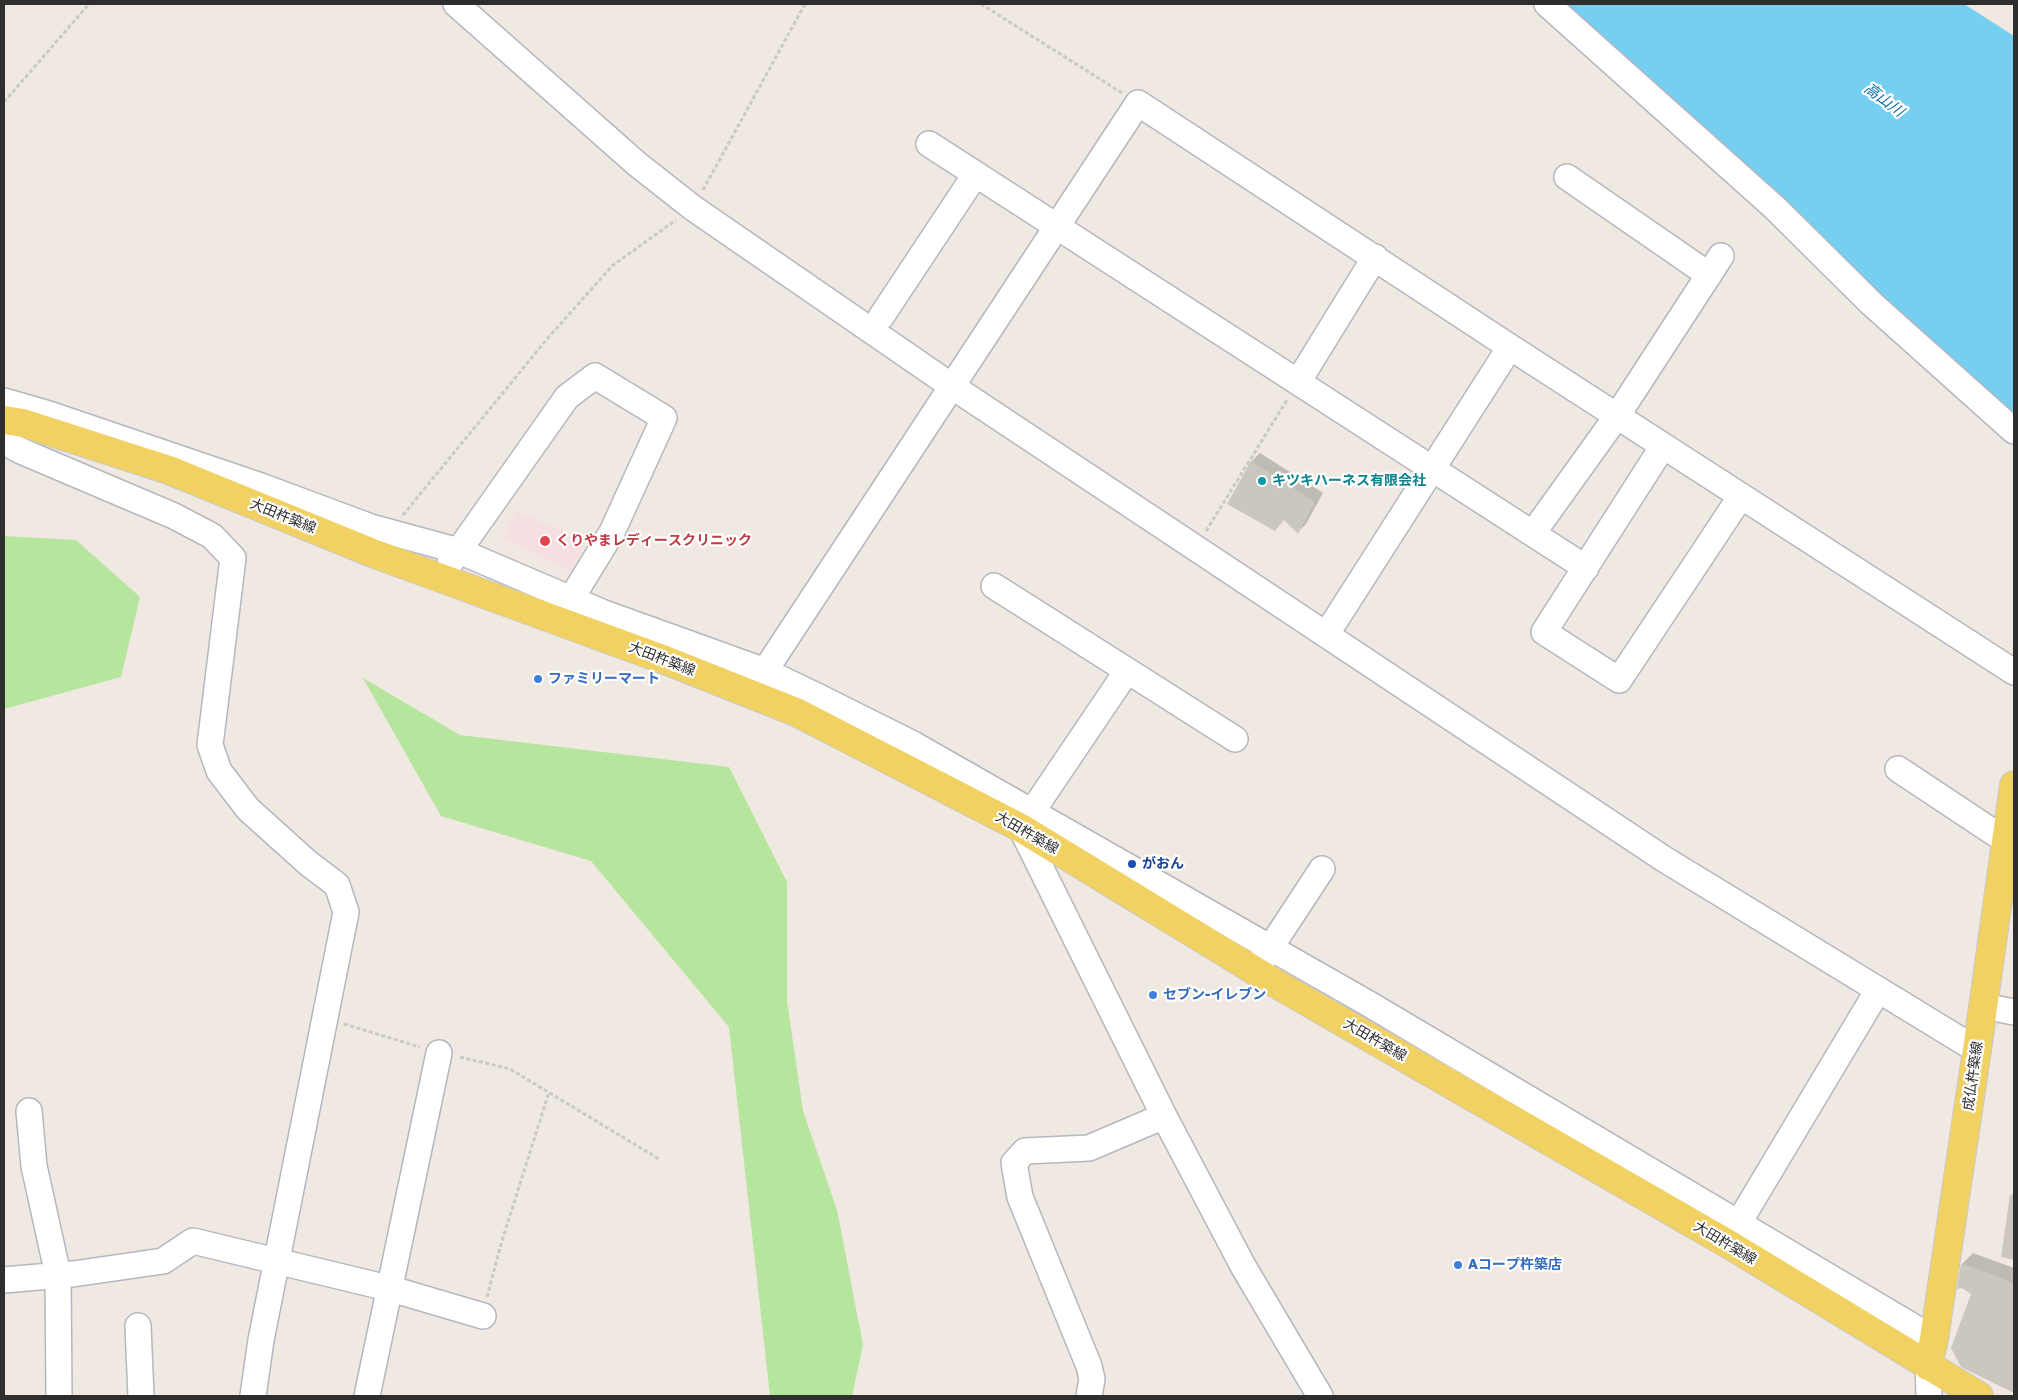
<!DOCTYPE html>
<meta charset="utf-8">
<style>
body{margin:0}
#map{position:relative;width:2018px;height:1400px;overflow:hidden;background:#efe9e1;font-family:"Golos Text",sans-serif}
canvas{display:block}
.frame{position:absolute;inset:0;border:5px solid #2e2e2e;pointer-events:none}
</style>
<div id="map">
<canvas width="2018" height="1400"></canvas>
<div class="frame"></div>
</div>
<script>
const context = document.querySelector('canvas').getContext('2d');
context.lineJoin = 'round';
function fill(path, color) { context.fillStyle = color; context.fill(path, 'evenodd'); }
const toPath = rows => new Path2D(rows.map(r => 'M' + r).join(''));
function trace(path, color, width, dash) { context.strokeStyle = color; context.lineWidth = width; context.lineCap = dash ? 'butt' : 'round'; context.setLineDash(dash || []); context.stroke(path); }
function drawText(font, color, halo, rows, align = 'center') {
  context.font = font + ' "Golos Text","Noto Sans JP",sans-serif'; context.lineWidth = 4.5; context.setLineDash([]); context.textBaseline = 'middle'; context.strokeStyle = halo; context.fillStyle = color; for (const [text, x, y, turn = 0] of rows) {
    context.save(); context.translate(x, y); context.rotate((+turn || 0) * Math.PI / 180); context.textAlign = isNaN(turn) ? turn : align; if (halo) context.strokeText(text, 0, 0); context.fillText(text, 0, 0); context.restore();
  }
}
fill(toPath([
 [516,511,585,541,572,571,503,539]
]), '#f5dfe0');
fill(toPath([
 [4,536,76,540,140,597,121,677,4,709],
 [363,678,460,735,729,767,787,882,787,1001,803,1111,837,1210,863,1345,852,1396,770,1396,729,1027,591,861,441,816]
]), '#b6e59e');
fill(toPath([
 [1563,4,1964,4,2014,36,2014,417]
]), '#75cff0');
fill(toPath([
 [1260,453,1323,493,1306,524,1298,532,1285,519,1228,504,1252,461],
 [2014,1193,2014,1258,2002,1256,2011,1196],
 [1973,1253,2014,1268,2014,1392,1962,1366,1972,1294,1962,1264]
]), '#0003');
fill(toPath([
 [1251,461,1315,502,1298,534,1284,520,1275,531,1227,504],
 [2014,1194,2014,1260,2001,1257,2010,1195],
 [1961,1264,1993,1274,2014,1284,2014,1393,1961,1367,1951,1348,1971,1294,1962,1288,1957,1289]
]), '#cbc7bf');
const minor = toPath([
 [456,4,637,164,693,208,953,387,1664,859,1977,1050],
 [1547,4,1774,207,1872,304,2014,431],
 [929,144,1586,568],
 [1567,177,1709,275],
 [881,317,975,175],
 [1298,382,1375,257],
 [4,401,49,414,261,486,371,527,459,551,604,613,765,671,819,697,913,744,1369,1004,1934,1339],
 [4,442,21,451,174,516,212,536,233,558,210,745,219,771,248,809,308,863,337,885,346,912,261,1340,253,1396],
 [1663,446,1544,632,1619,680,1741,496],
 [1533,533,1617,416,1721,256],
 [450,563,567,397,595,376,664,418,612,532,571,599,565,613],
 [994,586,1235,739],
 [1326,635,1510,347],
 [1127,671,1021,828,1164,1116],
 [755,686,1138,103,1510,347,2014,672],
 [1898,769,2005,840],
 [1261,962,1322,869],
 [1983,1006,2014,1012],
 [29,1111,34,1166,58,1275,59,1396],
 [1733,1238,1738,1224,1878,990],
 [4,1280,73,1274,163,1261,193,1241,388,1288,483,1316],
 [138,1326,141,1396],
 [1928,1366,1929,1396],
 [367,1396,439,1053],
 [1089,1396,1092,1379,1089,1366,1020,1197,1014,1163,1025,1151,1089,1148,1164,1116,1243,1266,1320,1396]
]);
const major = toPath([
 [4,420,23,423,169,470,375,554,665,660,796,712,1021,828,1275,983,1730,1245,1979,1396],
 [1928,1366,1934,1339,1977,1050,2014,785]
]);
trace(minor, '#b4b7c1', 28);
trace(major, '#c9c9c9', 30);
trace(toPath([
 [981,4,1122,93],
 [4,102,89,4],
 [703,190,805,4],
 [403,515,547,339,612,266,676,220],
 [1206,531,1287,400],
 [344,1024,420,1047],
 [460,1057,510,1069,659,1159],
 [487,1297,501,1244,549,1092]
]), '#c9c9c9', 3, [4, 2.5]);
trace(minor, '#fff', 25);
trace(major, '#f2d163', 28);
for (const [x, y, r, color] of [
 [1262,481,5,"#0f9aa8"],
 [545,541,6,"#e0444e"],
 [538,679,5,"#3f7fe0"],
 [1132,864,5,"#1a4fb4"],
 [1153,995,5,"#3f7fe0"],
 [1458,1265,5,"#3f7fe0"]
]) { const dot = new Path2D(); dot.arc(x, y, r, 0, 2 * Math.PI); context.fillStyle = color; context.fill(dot); trace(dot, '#fff', 2); }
drawText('bold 14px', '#0d838f', '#fff', [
 ["キツキハーネス有限会社",1272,481]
], 'left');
drawText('14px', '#2e2e2e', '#fff', [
 ["大田杵築線",283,516,22],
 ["大田杵築線",662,659,21],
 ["大田杵築線",1027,833,30],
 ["大田杵築線",1375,1040,30],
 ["成仏杵築線",1973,1076,-82],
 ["大田杵築線",1725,1243,31]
]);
drawText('bold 14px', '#be3a42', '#fff', [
 ["くりやまレディースクリニック",556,541]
], 'left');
drawText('bold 14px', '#366cbe', '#fff', [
 ["ファミリーマート",548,679],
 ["セブン-イレブン",1163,995],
 ["Aコープ杵築店",1468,1265]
], 'left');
drawText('bold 14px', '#164399', '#fff', [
 ["がおん",1142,864]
], 'left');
drawText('italic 15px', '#0d6fa3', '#fff', [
 ["高山川",1884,100,37]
]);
</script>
